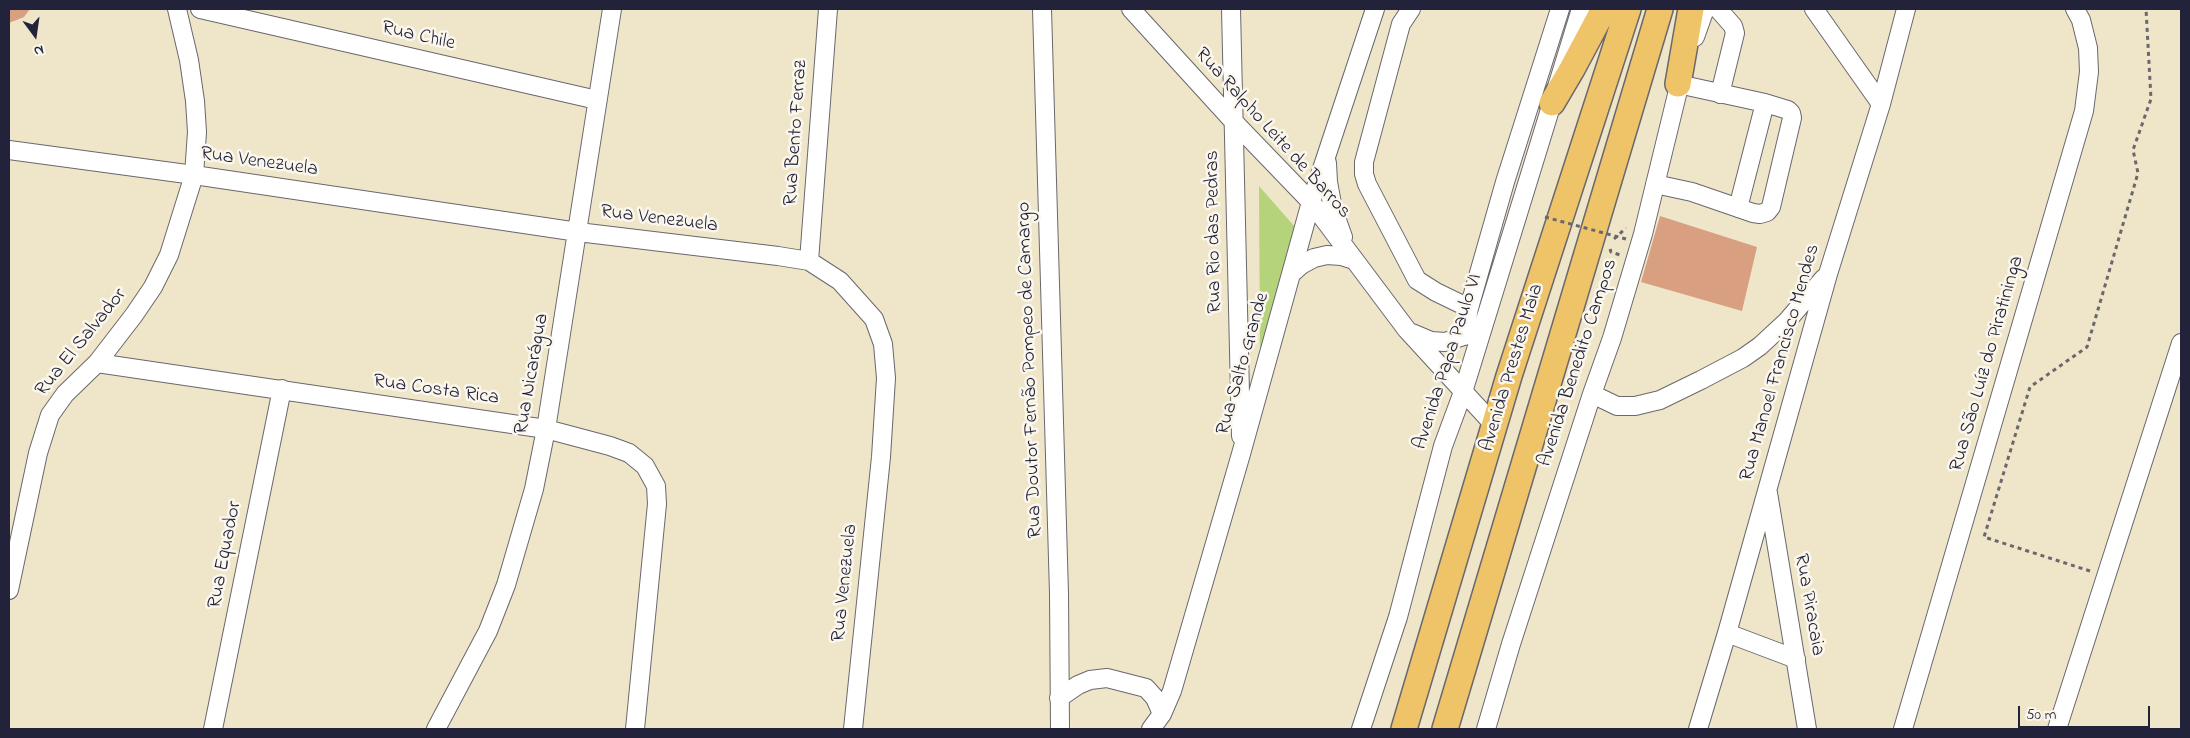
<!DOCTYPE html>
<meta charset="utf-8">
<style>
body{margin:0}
#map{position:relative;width:2190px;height:738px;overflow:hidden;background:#efe6c9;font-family:"Indie Flower",sans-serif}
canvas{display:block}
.frame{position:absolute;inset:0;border:10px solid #22223b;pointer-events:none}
.north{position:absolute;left:10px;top:10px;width:50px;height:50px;-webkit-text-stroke:4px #fbf7ec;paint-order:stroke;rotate:166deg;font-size:14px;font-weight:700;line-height:20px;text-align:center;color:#22223b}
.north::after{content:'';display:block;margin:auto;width:18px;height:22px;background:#22223b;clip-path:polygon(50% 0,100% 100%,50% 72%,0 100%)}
.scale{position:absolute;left:2018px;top:706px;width:132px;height:22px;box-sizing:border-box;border:2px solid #22223b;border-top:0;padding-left:6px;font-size:15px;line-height:18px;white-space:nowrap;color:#22223b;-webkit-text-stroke:4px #fbf7ec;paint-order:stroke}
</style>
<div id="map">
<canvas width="2190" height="738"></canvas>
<div class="frame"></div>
<div class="north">N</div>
<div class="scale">50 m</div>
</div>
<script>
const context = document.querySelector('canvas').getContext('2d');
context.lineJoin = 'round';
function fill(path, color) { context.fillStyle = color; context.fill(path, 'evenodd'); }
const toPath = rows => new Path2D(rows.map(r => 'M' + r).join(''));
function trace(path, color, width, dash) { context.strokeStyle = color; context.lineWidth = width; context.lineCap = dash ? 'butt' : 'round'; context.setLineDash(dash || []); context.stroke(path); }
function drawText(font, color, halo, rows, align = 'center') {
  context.font = font + ' "Indie Flower",sans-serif'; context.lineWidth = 5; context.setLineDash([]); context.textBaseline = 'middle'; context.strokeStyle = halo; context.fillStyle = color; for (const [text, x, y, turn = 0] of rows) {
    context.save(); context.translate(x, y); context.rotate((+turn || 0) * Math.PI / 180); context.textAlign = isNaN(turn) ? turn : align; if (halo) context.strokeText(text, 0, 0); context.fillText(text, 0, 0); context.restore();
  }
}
fill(toPath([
 [1259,186,1295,227,1260,359]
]), '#b5d37a');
fill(toPath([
 [9,9,30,9,24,17,9,23],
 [1660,216,1757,247,1742,311,1641,282]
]), '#d89f81');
const minor = toPath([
 [200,9,597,100],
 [1042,9,1059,593,1060,729],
 [1131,9,1234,122,1311,202,1407,330,1495,426],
 [1231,9,1241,436],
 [1411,9,1401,24,1364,162,1364,174,1367,184,1417,280,1436,292,1469,308],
 [1718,9,1733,26,1735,33,1720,94],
 [1814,9,1881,104],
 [1695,37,1705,9],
 [9,150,194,175,578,232,778,256,809,261,840,281,874,319,883,344,886,378,881,457,853,729],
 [1327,163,1328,182,1333,209,1343,237],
 [1655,184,1692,192,1753,213,1760,214,1767,212,1771,207,1792,118,1791,113,1788,110,1765,103,1678,84],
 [1738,208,1765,103],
 [809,261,828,9],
 [1291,274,1301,265,1314,258,1327,255,1341,256,1354,260],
 [1412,333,1431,341,1445,342,1464,336,1473,329],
 [1464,336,1469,308,1505,182,1560,9],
 [97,363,546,429,610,446,629,453,645,466,656,486,657,504,635,729],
 [1592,394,1617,406,1635,406,1660,400,1701,380,1743,358,1760,346,1787,321,1824,278],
 [1768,493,1807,729],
 [9,590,38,453,50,415,65,394,97,363,134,315,153,287,169,255,194,175,197,132,195,101,189,60,177,9],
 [1727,633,1796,659],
 [1059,698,1078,685,1090,680,1107,678,1146,688,1155,698,1162,714],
 [213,729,282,389],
 [436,729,488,631,506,585,534,489,546,429,612,9],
 [1151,729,1162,714,1172,691,1241,454,1311,202,1375,9],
 [1361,729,1398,617,1443,446,1463,392,1581,9],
 [1486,729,1511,644,1592,394,1612,338,1643,234,1682,74],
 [1698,729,1727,633,1828,274,1881,104,1906,9],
 [1903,729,2084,111,2089,72,2088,48,2081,20,2075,9],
 [2057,729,2181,343]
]);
const highway = toPath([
 [1678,84,1691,9],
 [1552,103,1572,69,1604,9],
 [1404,729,1509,376,1628,9],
 [1445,729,1660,9]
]);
trace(minor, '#6a676d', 20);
trace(highway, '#6a676d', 28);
trace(toPath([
 [1614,239,1626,228],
 [1610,249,1611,252,1620,255],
 [2090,571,1984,537,2030,387,2087,347,2138,173,2133,150,2151,99,2146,9]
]), '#6a676d', 3, [4, 4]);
trace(minor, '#fff', 18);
trace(highway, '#efc469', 25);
trace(toPath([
 [1545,217,1626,239]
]), '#6a676d', 3, [4, 4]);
drawText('20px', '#22223b', '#fbf7ec', [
 ["Rua Chile",418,37,13],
 ["Rua Bento Ferraz",797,133,-86],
 ["Rua Ralpho Leite de Barros",1272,134,48],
 ["Rua Venezuela",259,163,8],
 ["Rua Venezuela",659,220,7],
 ["Rua Rio das Pedras",1215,232,-91],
 ["Rua El Salvador",82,343,-51],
 ["Avenida Papa Paulo VI",1449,362,-72],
 ["Avenida Benedito Campos",1579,363,-72],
 ["Rua Manoel Francisco Mendes",1781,363,-74],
 ["Rua Salto Grande",1244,364,-74],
 ["Rua São Luíz do Piratininga",1988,364,-74],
 ["Avenida Prestes Maia",1513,368,-73],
 ["Rua Doutor Fernão Pompeo de Camargo",1031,370,-92],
 ["Rua Nicarágua",533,374,-80],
 ["Rua Costa Rica",436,391,8],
 ["Rua Equador",226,555,-79],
 ["Rua Venezuela",846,583,-84],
 ["Rua Piracaia",1808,605,80]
]);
</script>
